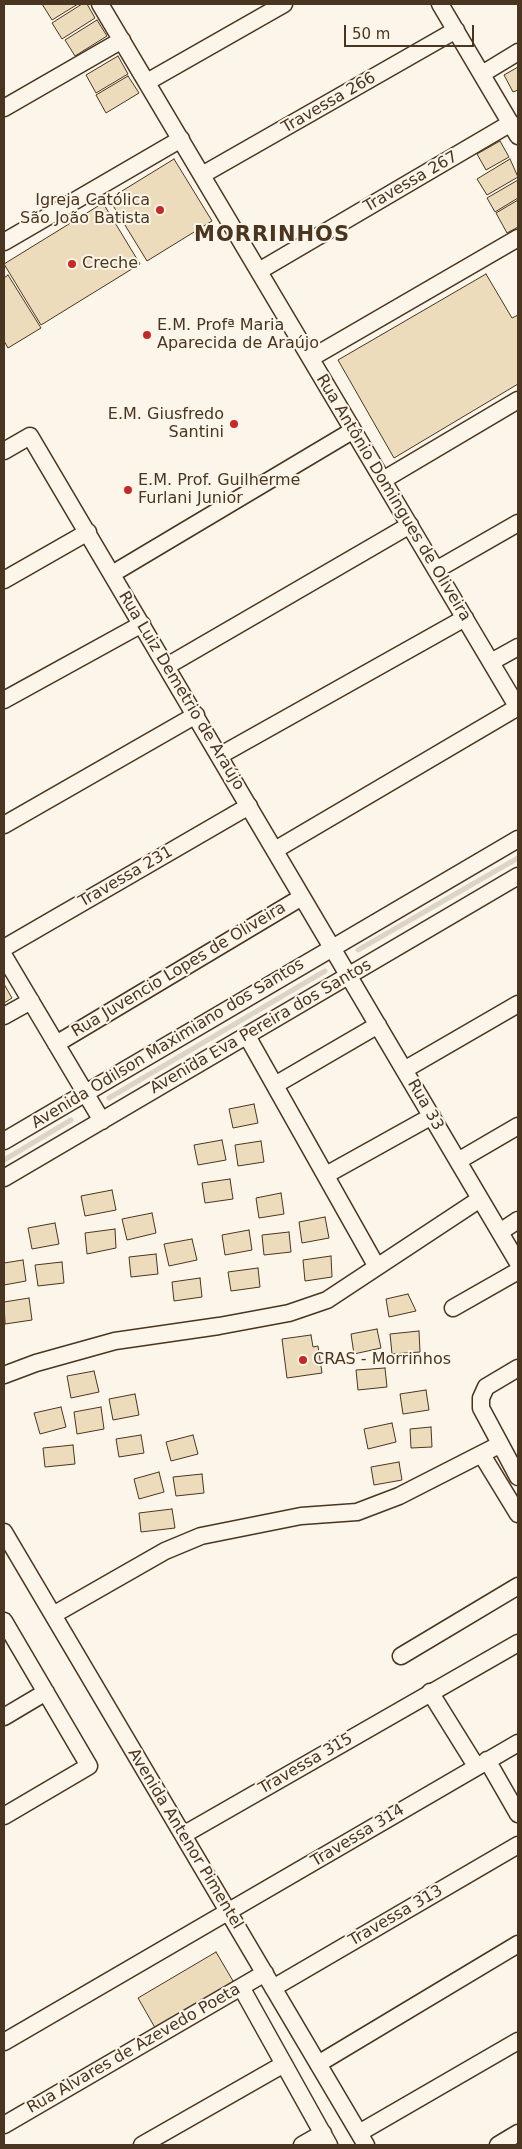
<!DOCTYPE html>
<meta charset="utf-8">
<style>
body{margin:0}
#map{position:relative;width:522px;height:2149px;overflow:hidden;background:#fbf6e9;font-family:"DejaVu Sans",sans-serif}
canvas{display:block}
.frame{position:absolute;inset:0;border:5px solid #4a3520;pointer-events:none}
.scale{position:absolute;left:344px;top:25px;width:130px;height:22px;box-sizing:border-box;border:2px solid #4a3520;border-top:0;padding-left:6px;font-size:15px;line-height:18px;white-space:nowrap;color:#4a3520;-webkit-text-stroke:4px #fbf6e9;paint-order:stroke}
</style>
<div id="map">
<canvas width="522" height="2149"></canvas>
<div class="frame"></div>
<div class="scale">50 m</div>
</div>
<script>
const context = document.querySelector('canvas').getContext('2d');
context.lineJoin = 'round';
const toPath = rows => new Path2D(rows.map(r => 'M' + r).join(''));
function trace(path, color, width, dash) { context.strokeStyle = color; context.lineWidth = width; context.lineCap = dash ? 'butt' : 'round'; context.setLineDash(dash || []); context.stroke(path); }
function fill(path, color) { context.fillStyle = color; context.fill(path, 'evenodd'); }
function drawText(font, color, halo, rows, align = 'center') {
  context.font = font + ' "DejaVu Sans",sans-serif'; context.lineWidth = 4; context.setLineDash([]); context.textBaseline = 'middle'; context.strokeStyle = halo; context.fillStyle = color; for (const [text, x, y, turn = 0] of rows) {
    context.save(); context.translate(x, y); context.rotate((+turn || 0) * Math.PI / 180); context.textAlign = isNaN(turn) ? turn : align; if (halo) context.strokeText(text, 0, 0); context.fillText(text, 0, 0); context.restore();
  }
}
trace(toPath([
 [358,950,518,858],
 [109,1098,325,971],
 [4,1160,71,1120]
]), '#dcd4c6', 5);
const building = toPath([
 [42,4,78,4,52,20,42,4],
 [82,4,87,4,95,18,62,39,52,23,82,4],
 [97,20,107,36,75,56,65,40,97,20],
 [118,56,128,74,96,93,86,75,118,56],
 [518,67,518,90,513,92,504,75,518,67],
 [128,76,139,93,106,113,96,95,128,76],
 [500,141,509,157,486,170,477,154,500,141],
 [174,159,212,221,147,261,109,199,174,159],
 [510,159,518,177,487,195,477,179,510,159],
 [518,180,518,198,495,212,487,198,518,180],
 [518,200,518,227,507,233,496,213,518,200],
 [103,203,140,264,41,325,4,264,103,203],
 [486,274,512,318,518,315,518,384,394,458,338,360,486,274],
 [8,275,41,328,8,348,4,341,4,278,8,275],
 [4,984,12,998,4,1003,4,984],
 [254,1104,258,1123,233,1128,229,1109,254,1104],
 [222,1140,226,1160,198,1165,194,1145,222,1140],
 [261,1141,264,1162,238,1166,235,1145,261,1141],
 [230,1179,233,1199,205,1203,202,1183,230,1179],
 [112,1190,116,1210,85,1216,81,1196,112,1190],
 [281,1193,284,1214,259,1218,256,1198,281,1193],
 [152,1213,156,1233,127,1240,122,1219,152,1213],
 [325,1217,329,1238,302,1243,299,1222,325,1217],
 [55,1223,59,1244,32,1249,28,1228,55,1223],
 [115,1229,116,1248,87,1254,85,1233,115,1229],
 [249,1230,252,1250,225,1255,222,1235,249,1230],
 [289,1232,291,1252,264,1255,262,1235,289,1232],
 [192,1239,197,1260,169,1266,164,1244,192,1239],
 [156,1254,158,1274,131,1277,129,1257,156,1254],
 [331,1256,332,1277,305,1281,303,1260,331,1256],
 [23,1260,26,1281,4,1285,4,1263,23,1260],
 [62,1262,64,1283,38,1286,35,1265,62,1262],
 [258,1268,260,1287,231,1291,228,1272,258,1268],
 [200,1278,202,1297,174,1301,172,1282,200,1278],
 [408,1294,416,1311,389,1317,386,1299,408,1294],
 [29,1298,32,1320,5,1324,4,1302,29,1298],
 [377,1329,381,1348,354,1354,351,1334,377,1329],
 [419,1331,420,1352,392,1354,390,1334,419,1331],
 [311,1335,313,1347,318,1346,322,1373,287,1378,282,1339,311,1335],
 [385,1368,387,1387,358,1390,356,1370,385,1368],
 [94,1371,99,1392,71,1398,67,1376,94,1371],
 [426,1390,429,1410,403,1414,400,1394,426,1390],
 [135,1394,139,1415,113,1420,109,1399,135,1394],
 [61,1407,66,1427,40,1434,34,1413,61,1407],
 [101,1407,104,1429,77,1434,74,1412,101,1407],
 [392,1423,396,1442,368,1449,364,1429,392,1423],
 [431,1427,432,1447,411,1448,410,1429,431,1427],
 [141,1435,144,1453,119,1457,116,1439,141,1435],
 [193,1435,198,1454,171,1461,166,1442,193,1435],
 [73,1445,75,1464,45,1467,43,1448,73,1445],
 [399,1462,402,1480,374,1485,371,1467,399,1462],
 [159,1472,164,1492,139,1499,134,1479,159,1472],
 [202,1474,204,1493,176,1496,173,1477,202,1474],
 [172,1509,175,1528,141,1532,139,1513,172,1509],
 [216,1952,236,1986,158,2033,138,1998,216,1952]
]);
fill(building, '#ecdcbc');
trace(building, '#4a3520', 1);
const minor = toPath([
 [100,4,518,708],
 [440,4,518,136],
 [482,74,518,52],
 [147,82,284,4],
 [4,108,122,40],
 [202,175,456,30],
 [4,242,181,139],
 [259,271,511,123],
 [311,358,518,238],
 [4,451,30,436,518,1263],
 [383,480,518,400],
 [436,570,518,523],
 [112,574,352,431],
 [4,580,88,532],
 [491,662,518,647],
 [167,666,410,525],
 [4,700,142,624],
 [219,756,465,618],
 [4,825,196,715],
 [275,850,518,707],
 [4,948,249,806],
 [4,956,102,1121],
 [4,1016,31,1001],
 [247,1036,377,1267],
 [56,1044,302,897],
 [404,1070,518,1004],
 [275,1085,378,1025],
 [4,1141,518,839],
 [458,1161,518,1126],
 [326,1175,432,1116],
 [4,1178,518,876],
 [500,1232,518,1220],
 [453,1308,518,1271],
 [518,1368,486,1387,481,1398,481,1408,518,1477],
 [4,1375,36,1363,115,1341,219,1326,289,1313,327,1300,480,1199],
 [482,1455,518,1514],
 [4,1532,366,2145],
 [53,1615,165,1551,201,1536,301,1516,357,1512,399,1496,499,1445],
 [4,1621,89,1766,4,1816],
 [401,1656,518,1586],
 [430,1692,476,1766],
 [4,1717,46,1692],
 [487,1760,518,1814],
 [183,1835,518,1643],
 [241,1987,329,2145],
 [273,1988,518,1845],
 [4,2042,518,1743],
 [318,2064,518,1944],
 [4,2125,265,1973],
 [359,2133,518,2041],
 [142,2145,284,2064],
 [302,2145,323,2133],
 [498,2145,518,2133]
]);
trace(minor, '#4a3520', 19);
trace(minor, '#fbf6e9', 16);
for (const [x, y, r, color] of [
 [160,210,5,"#c62828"],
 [72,264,5,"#c62828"],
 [147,335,5,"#c62828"],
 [234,424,5,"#c62828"],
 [128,490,5,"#c62828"],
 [303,1360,5,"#c62828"]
]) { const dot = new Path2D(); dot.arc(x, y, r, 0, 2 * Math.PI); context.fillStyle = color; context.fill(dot); trace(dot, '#fbf6e9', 2); }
drawText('16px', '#4a3520', '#fbf6e9', [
 ["Travessa 266",329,103,-30],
 ["Travessa 267",411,182,-30],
 ["Rua Antônio Domingues de Oliveira",393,498,59],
 ["Rua Luiz Demetrio de Araújo",181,691,59],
 ["Travessa 231",126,877,-30],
 ["Rua Juvencio Lopes de Oliveira",179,970,-31],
 ["Avenida Eva Pereira dos Santos",261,1027,-30],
 ["Avenida Odilson Maximiano dos Santos",168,1044,-31],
 ["Rua 33",425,1105,60],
 ["Travessa 315",306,1764,-30],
 ["Travessa 314",358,1836,-31],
 ["Avenida Antenor Pimentel",185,1839,59],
 ["Travessa 313",396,1916,-30],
 ["Rua Alvares de Azevedo Poeta",134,2049,-30]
]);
drawText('16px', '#4a3520', '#fbf6e9', [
 ["Igreja Católica",150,201,"right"],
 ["São João Batista",150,219,"right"],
 ["Creche",82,264],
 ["E.M. Profª Maria",157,326],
 ["Aparecida de Araújo",157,344],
 ["E.M. Giusfredo",224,415,"right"],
 ["Santini",224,433,"right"],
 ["E.M. Prof. Guilherme",138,481],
 ["Furlani Junior",138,499],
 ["CRAS - Morrinhos",313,1360]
], 'left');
context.letterSpacing = '1px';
drawText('bold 21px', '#4a3520', '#fbf6e9', [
 ["MORRINHOS",272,236]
]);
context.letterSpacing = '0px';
</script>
